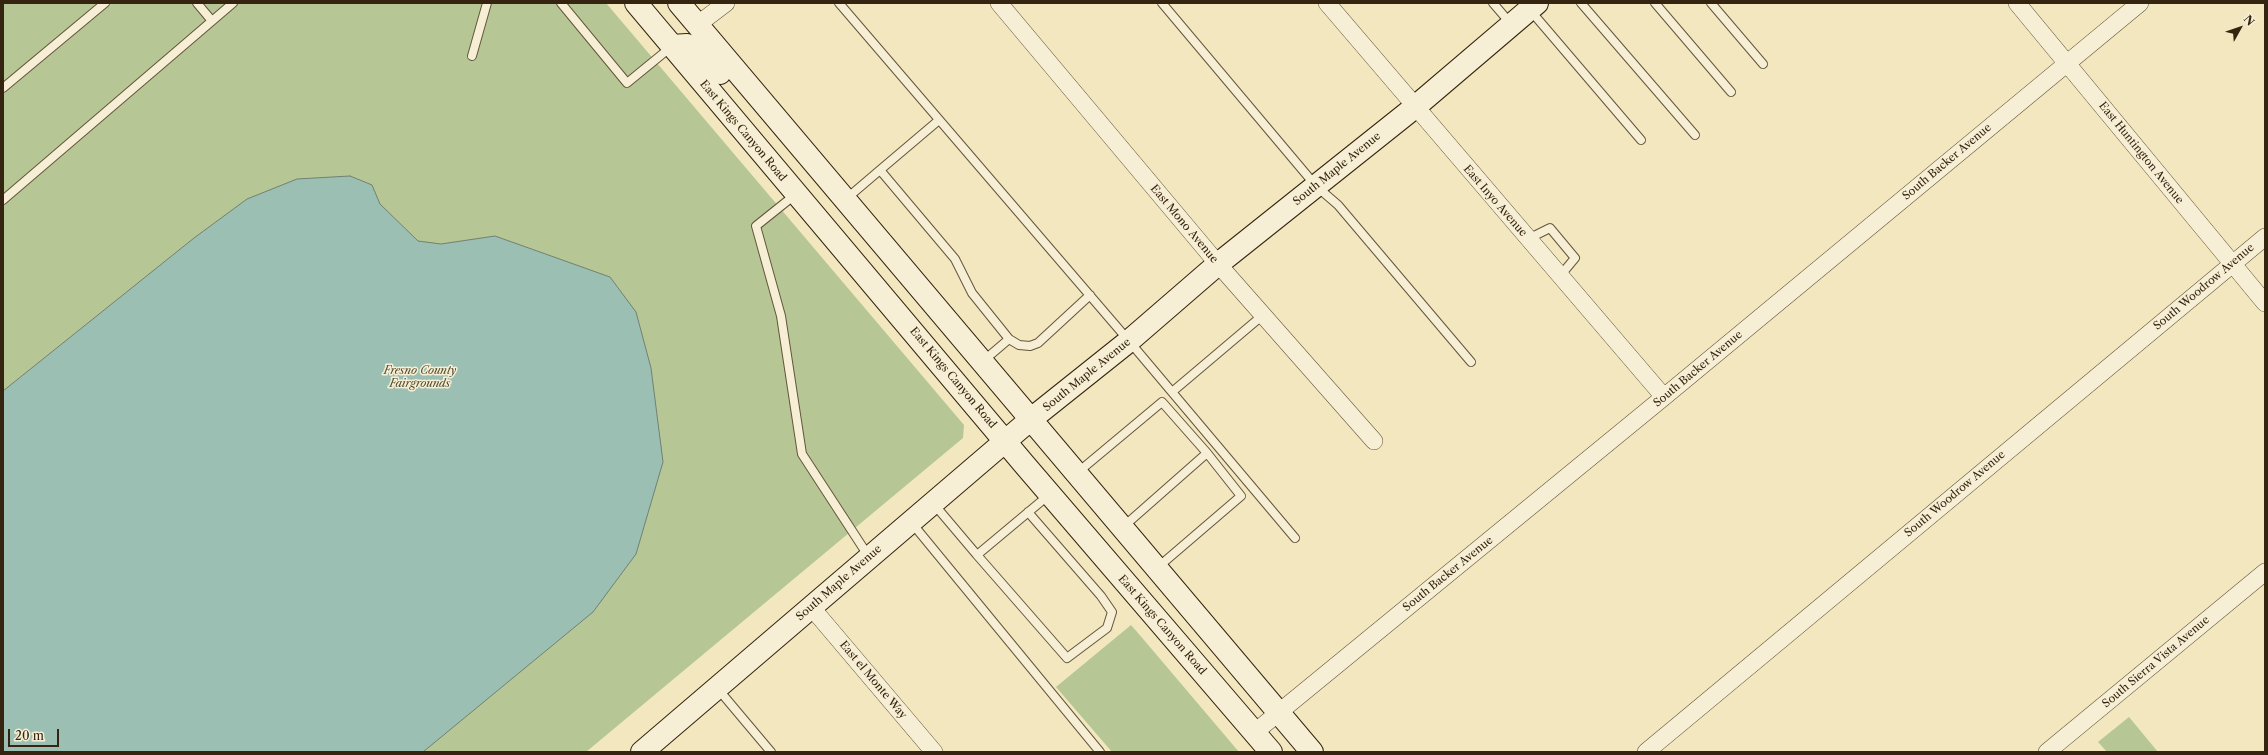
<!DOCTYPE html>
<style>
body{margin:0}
#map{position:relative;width:2268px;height:755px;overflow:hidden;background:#f2e7be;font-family:"Libre Caslon Text",serif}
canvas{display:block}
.frame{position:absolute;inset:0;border:4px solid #35240f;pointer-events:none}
.north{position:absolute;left:2220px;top:8px;width:40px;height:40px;-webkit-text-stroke:3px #f7efd5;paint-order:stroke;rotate:50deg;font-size:11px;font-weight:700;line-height:16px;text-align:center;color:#35240f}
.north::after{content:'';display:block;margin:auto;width:14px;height:18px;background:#35240f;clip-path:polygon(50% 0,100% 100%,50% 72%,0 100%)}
.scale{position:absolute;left:8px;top:729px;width:51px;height:18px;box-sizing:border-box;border:2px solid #35240f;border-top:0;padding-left:5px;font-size:12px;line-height:14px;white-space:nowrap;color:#35240f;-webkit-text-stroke:3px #f7efd5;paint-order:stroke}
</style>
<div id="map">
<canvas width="2268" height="755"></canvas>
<div class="frame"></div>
<div class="north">N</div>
<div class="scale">20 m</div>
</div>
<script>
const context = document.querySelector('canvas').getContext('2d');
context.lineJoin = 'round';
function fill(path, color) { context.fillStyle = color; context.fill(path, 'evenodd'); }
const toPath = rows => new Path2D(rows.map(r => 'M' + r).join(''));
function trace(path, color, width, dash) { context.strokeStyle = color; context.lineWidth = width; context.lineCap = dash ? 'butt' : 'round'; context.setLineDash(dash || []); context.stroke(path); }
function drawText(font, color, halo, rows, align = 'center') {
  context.font = font + ' "Libre Caslon Text",serif'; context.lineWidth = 3; context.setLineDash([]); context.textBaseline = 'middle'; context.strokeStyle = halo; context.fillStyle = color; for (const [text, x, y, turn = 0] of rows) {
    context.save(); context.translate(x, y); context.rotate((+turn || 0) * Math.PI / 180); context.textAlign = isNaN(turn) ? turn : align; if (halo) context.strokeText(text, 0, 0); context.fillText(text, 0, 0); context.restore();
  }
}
fill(toPath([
 [3,3,606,3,964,425,963,438,586,752,3,752],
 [1131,625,1144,640,1239,752,1112,752,1056,687],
 [2129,717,2158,752,2107,752,2098,742]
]), '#b6c795');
const water = toPath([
 [350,176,372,185,380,204,418,241,441,244,495,236,610,277,636,312,651,368,663,462,636,554,593,612,423,752,3,752,3,391,194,238,247,199,297,179,350,176]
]);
fill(water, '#9bbfb3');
trace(water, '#728171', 1);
const service = toPath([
 [197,3,212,21],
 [561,3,627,83,671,47],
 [839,3,1129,341,1295,538],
 [1162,3,1316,186,1338,205,1471,362],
 [1493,3,1511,24],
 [1581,3,1695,135],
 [1655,3,1731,92],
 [1711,3,1763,64],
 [1530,10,1641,140],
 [472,56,487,3],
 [3,88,105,3],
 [880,170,939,120],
 [796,194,756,226,781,316,802,454,869,557],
 [846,199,880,170,955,259,972,293,1009,339,1019,345,1030,346,1038,343,1090,295],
 [3,200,233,3],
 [1528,239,1550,228,1575,258,1560,276],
 [982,362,1009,339],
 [1172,392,1263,315],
 [1077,473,1162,402,1207,453,1241,496,1157,568],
 [933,503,977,555,1050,494],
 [911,522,1100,752],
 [1123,527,1207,453],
 [977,555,1067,658,1107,628,1112,612,1101,596,1028,512],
 [718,689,771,752]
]);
const minor = toPath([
 [999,3,1218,264,1374,441],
 [1327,3,1664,397],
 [2017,3,2265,303],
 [697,25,726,3],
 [812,608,934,752],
 [1255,732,1664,397,2140,3],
 [1646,752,2265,237],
 [2047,752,2265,572]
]);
const secondary = toPath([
 [636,3,1024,464,1271,752],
 [679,3,1312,752],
 [672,46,687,45,694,48,720,73],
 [642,752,1030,420,1129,341,1218,264,1415,107,1537,3]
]);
trace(service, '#64553b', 10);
trace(minor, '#64553b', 18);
trace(secondary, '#35240f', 24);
trace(service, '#f7efd5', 8);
trace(minor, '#f7efd5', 17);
trace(secondary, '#f7efd5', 22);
drawText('11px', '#35240f', '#f7efd5', [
 ["East Kings Canyon Road",743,131,50],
 ["East Huntington Avenue",2141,153,51],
 ["South Backer Avenue",1947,162,-40],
 ["South Maple Avenue",1337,169,-39],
 ["East Inyo Avenue",1495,201,49],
 ["East Mono Avenue",1184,224,50],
 ["South Woodrow Avenue",2204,287,-40],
 ["South Backer Avenue",1698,369,-40],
 ["South Maple Avenue",1087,375,-39],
 ["East Kings Canyon Road",953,378,50],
 ["South Woodrow Avenue",1955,494,-40],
 ["South Backer Avenue",1448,574,-39],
 ["South Maple Avenue",839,583,-41],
 ["East Kings Canyon Road",1162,625,49],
 ["South Sierra Vista Avenue",2156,662,-40],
 ["East el Monte Way",873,680,50]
]);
drawText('italic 11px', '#554d30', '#f7efd5', [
 ["Fresno County",420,371],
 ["Fairgrounds",420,384]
]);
</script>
